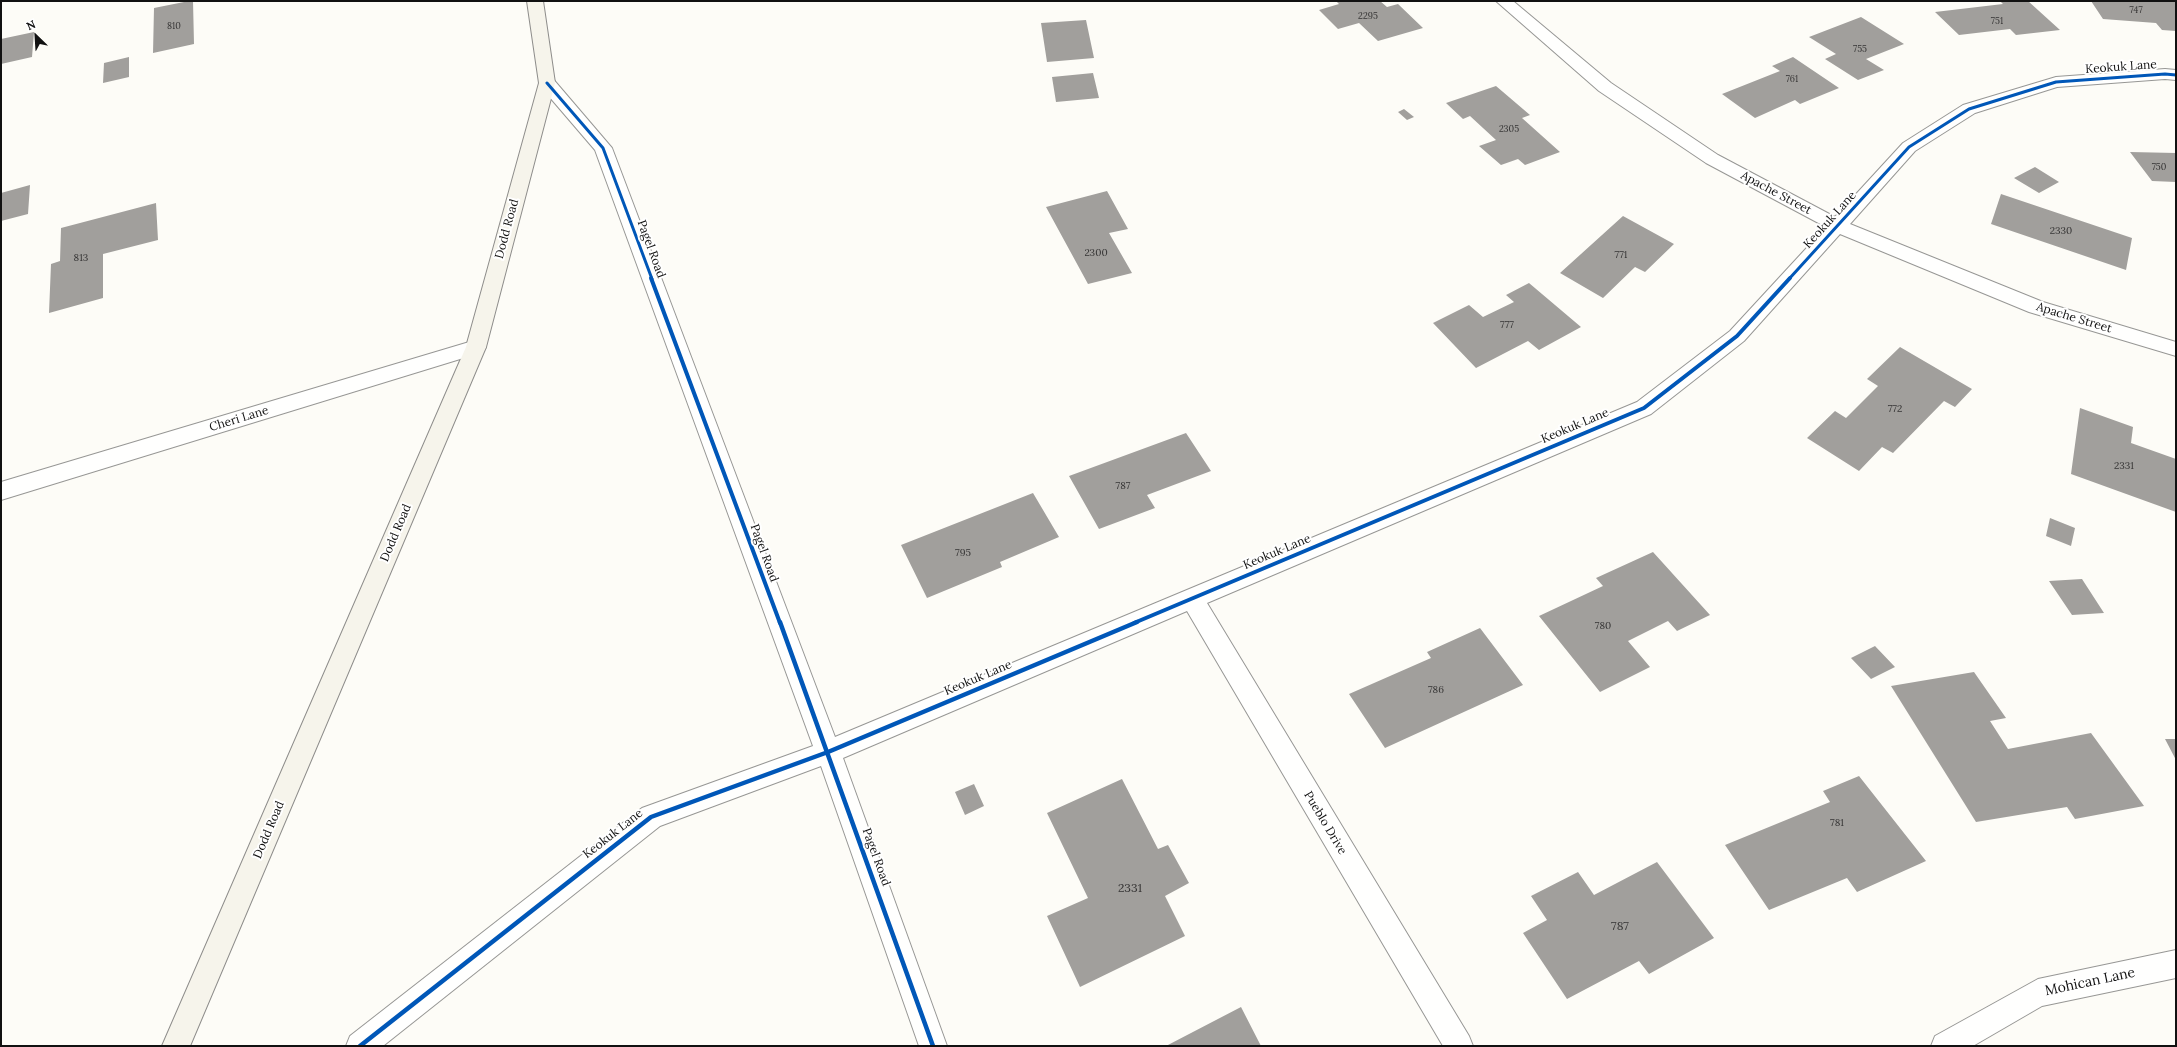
<!DOCTYPE html>
<style>
body{margin:0}
#map{position:relative;width:2177px;height:1047px;overflow:hidden;background:#fdfcf7;font-family:Lora,serif}
canvas{display:block}
.frame{position:absolute;inset:0;border:2px solid #111;pointer-events:none}
.north{position:absolute;left:16px;top:16px;width:40px;height:40px;-webkit-text-stroke:3px #fff;paint-order:stroke;rotate:335deg;font-size:11px;font-weight:700;line-height:16px;text-align:center;color:#111}
.north::after{content:'';display:block;margin:auto;width:14px;height:18px;background:#111;clip-path:polygon(50% 0,100% 100%,50% 72%,0 100%)}
</style>
<div id="map">
<canvas width="2177" height="1047"></canvas>
<div class="frame"></div>
<div class="north">N</div>
</div>
<script>
const context = document.querySelector('canvas').getContext('2d');
context.lineJoin = 'round';
function fill(path, color) { context.fillStyle = color; context.fill(path, 'evenodd'); }
const toPath = rows => new Path2D(rows.map(r => 'M' + r).join(''));
function trace(path, color, width, dash) { context.strokeStyle = color; context.lineWidth = width; context.lineCap = dash ? 'butt' : 'round'; context.setLineDash(dash || []); context.stroke(path); }
function drawText(font, color, halo, rows, align = 'center') {
  context.font = font + ' Lora,serif'; context.lineWidth = 4; context.setLineDash([]); context.textBaseline = 'middle'; context.strokeStyle = halo; context.fillStyle = color; for (const [text, x, y, turn = 0] of rows) {
    context.save(); context.translate(x, y); context.rotate((+turn || 0) * Math.PI / 180); context.textAlign = isNaN(turn) ? turn : align; if (halo) context.strokeText(text, 0, 0); context.fillText(text, 0, 0); context.restore();
  }
}
fill(toPath([
 [189,1,193,1,194,44,153,53,154,8],
 [1336,1,1380,1,1387,7,1398,4,1423,28,1378,41,1359,23,1338,29,1319,10,1339,4],
 [2000,1,2028,1,2060,30,2016,35,2010,29,1959,35,1935,12,2003,4],
 [2091,1,2176,2,2176,31,2162,30,2156,23,2103,19],
 [1861,17,1904,44,1866,59,1884,70,1858,80,1825,59,1836,54,1809,37],
 [1086,20,1094,58,1047,62,1041,23],
 [34,32,32,57,1,64,1,39],
 [129,57,129,77,103,83,104,63],
 [1793,57,1839,88,1800,104,1795,100,1755,118,1722,94,1780,71,1772,66],
 [1093,73,1099,98,1056,102,1052,77],
 [1496,86,1530,115,1522,118,1560,152,1525,165,1518,159,1501,165,1479,146,1496,140,1470,116,1463,119,1446,103],
 [1404,109,1414,117,1407,120,1398,112],
 [2130,152,2176,153,2176,182,2152,181],
 [2035,167,2059,182,2039,193,2014,178],
 [30,185,28,214,1,221,1,193],
 [1107,191,1128,229,1109,233,1132,273,1088,284,1046,207],
 [2001,194,2132,238,2126,270,1991,224],
 [156,203,158,240,103,254,103,298,49,313,51,264,60,261,61,228],
 [1623,216,1674,244,1645,272,1635,267,1603,298,1560,273],
 [1529,283,1581,327,1539,350,1528,341,1476,368,1433,323,1469,305,1483,317,1514,302,1506,295],
 [1900,347,1972,389,1955,407,1944,401,1893,453,1882,447,1859,471,1807,438,1835,411,1846,418,1878,386,1867,379],
 [2080,408,2133,427,2131,443,2176,459,2176,512,2071,474],
 [1186,433,1211,471,1147,495,1155,508,1099,529,1069,476],
 [1033,493,1059,537,1000,562,1002,567,927,598,901,545],
 [2050,518,2075,528,2071,546,2046,536],
 [1653,552,1710,615,1677,631,1668,621,1628,641,1650,667,1600,692,1539,616,1603,586,1596,578],
 [2082,579,2104,613,2072,615,2049,581],
 [1480,628,1523,685,1385,748,1349,694,1431,658,1427,652],
 [1875,646,1895,667,1871,679,1851,658],
 [1974,672,2006,718,1990,721,2008,749,2091,733,2144,806,2075,819,2067,807,1976,822,1891,686],
 [2165,739,2176,739,2176,760],
 [1859,776,1926,861,1857,892,1847,878,1769,910,1725,845,1830,802,1823,791],
 [1122,779,1158,849,1168,845,1189,883,1165,896,1185,936,1080,987,1047,916,1088,898,1047,813],
 [974,784,984,806,965,815,955,792],
 [1657,862,1714,938,1649,974,1639,961,1567,999,1523,933,1547,920,1531,896,1578,872,1594,895],
 [1241,1007,1261,1046,1166,1046]
]), '#a19f9c');
const street = toPath([
 [1496,1,1513,1,1611,83,1718,155,1835,217,1903,143,1963,105,2056,77,2165,69,2176,70,2176,80,2165,79,2057,87,1975,113,1915,151,1850,224,2043,302,2176,342,2176,356,2029,312,1840,234,1744,341,1651,414,1207,603,1469,1036,1473,1046,1443,1046,1187,611,843,758,947,1046,919,1046,821,766,660,826,383,1046,346,1046,350,1036,642,808,813,746,595,150,541,87,539,83,541,79,553,79,612,148,835,737,1637,402,1730,331,1826,227,1706,163,1599,91,1496,1],
 [476,340,483,342,486,347,483,352,1,500,1,482,476,340],
 [2176,950,2176,978,2042,1006,1973,1046,1931,1046,1935,1036,2038,979,2176,950]
]);
const secondary = toPath([
 [527,1,543,1,555,83,486,347,190,1046,162,1046,466,347,539,83,527,1]
]);
trace(street, '#979795', 2);
trace(secondary, '#8e8d8b', 2);
fill(street, '#fffffe');
fill(secondary, '#f6f4eb');
trace(toPath([
 [547,83,603,148,652,279],
 [1789,279,1909,147,1969,109,2056,82,2165,74,2176,75]
]), '#0057b8', 3);
trace(toPath([
 [651,278,780,623],
 [1134,623,1644,408,1737,336,1790,278]
]), '#0057b8', 4);
trace(toPath([
 [780,622,933,1046],
 [360,1046,651,817,828,752,1137,622]
]), '#0057b8', 4.5);
drawText('9px', '#353434', null, [
 ["747",2136,10],
 ["2295",1368,16],
 ["751",1997,21],
 ["810",174,26],
 ["755",1860,49],
 ["761",1792,79],
 ["2305",1509,129],
 ["750",2159,167]
]);
drawText('10px', '#353434', null, [
 ["2330",2061,231],
 ["2300",1096,253],
 ["771",1621,255],
 ["813",81,258],
 ["777",1507,325],
 ["772",1895,409],
 ["2331",2124,466],
 ["787",1123,486],
 ["795",963,553],
 ["780",1603,626],
 ["786",1436,690],
 ["781",1837,823]
]);
drawText('12px', '#111', '#fff', [
 ["Keokuk Lane",2121,67,-4],
 ["Apache Street",1776,193,28],
 ["Keokuk Lane",1830,220,-48],
 ["Dodd Road",507,229,-75],
 ["Pagel Road",651,249,70],
 ["Apache Street",2074,318,17],
 ["Cheri Lane",239,419,-17],
 ["Keokuk Lane",1575,426,-23],
 ["Dodd Road",396,533,-67],
 ["Keokuk Lane",1277,552,-23],
 ["Pagel Road",764,553,70],
 ["Keokuk Lane",978,678,-23],
 ["Pueblo Drive",1325,823,59],
 ["Dodd Road",269,830,-67],
 ["Keokuk Lane",613,834,-38],
 ["Pagel Road",876,857,70]
]);
drawText('12px', '#353434', null, [
 ["2331",1130,889],
 ["787",1620,927]
]);
drawText('14px', '#111', '#fff', [
 ["Mohican Lane",2090,982,-12]
]);
</script>
